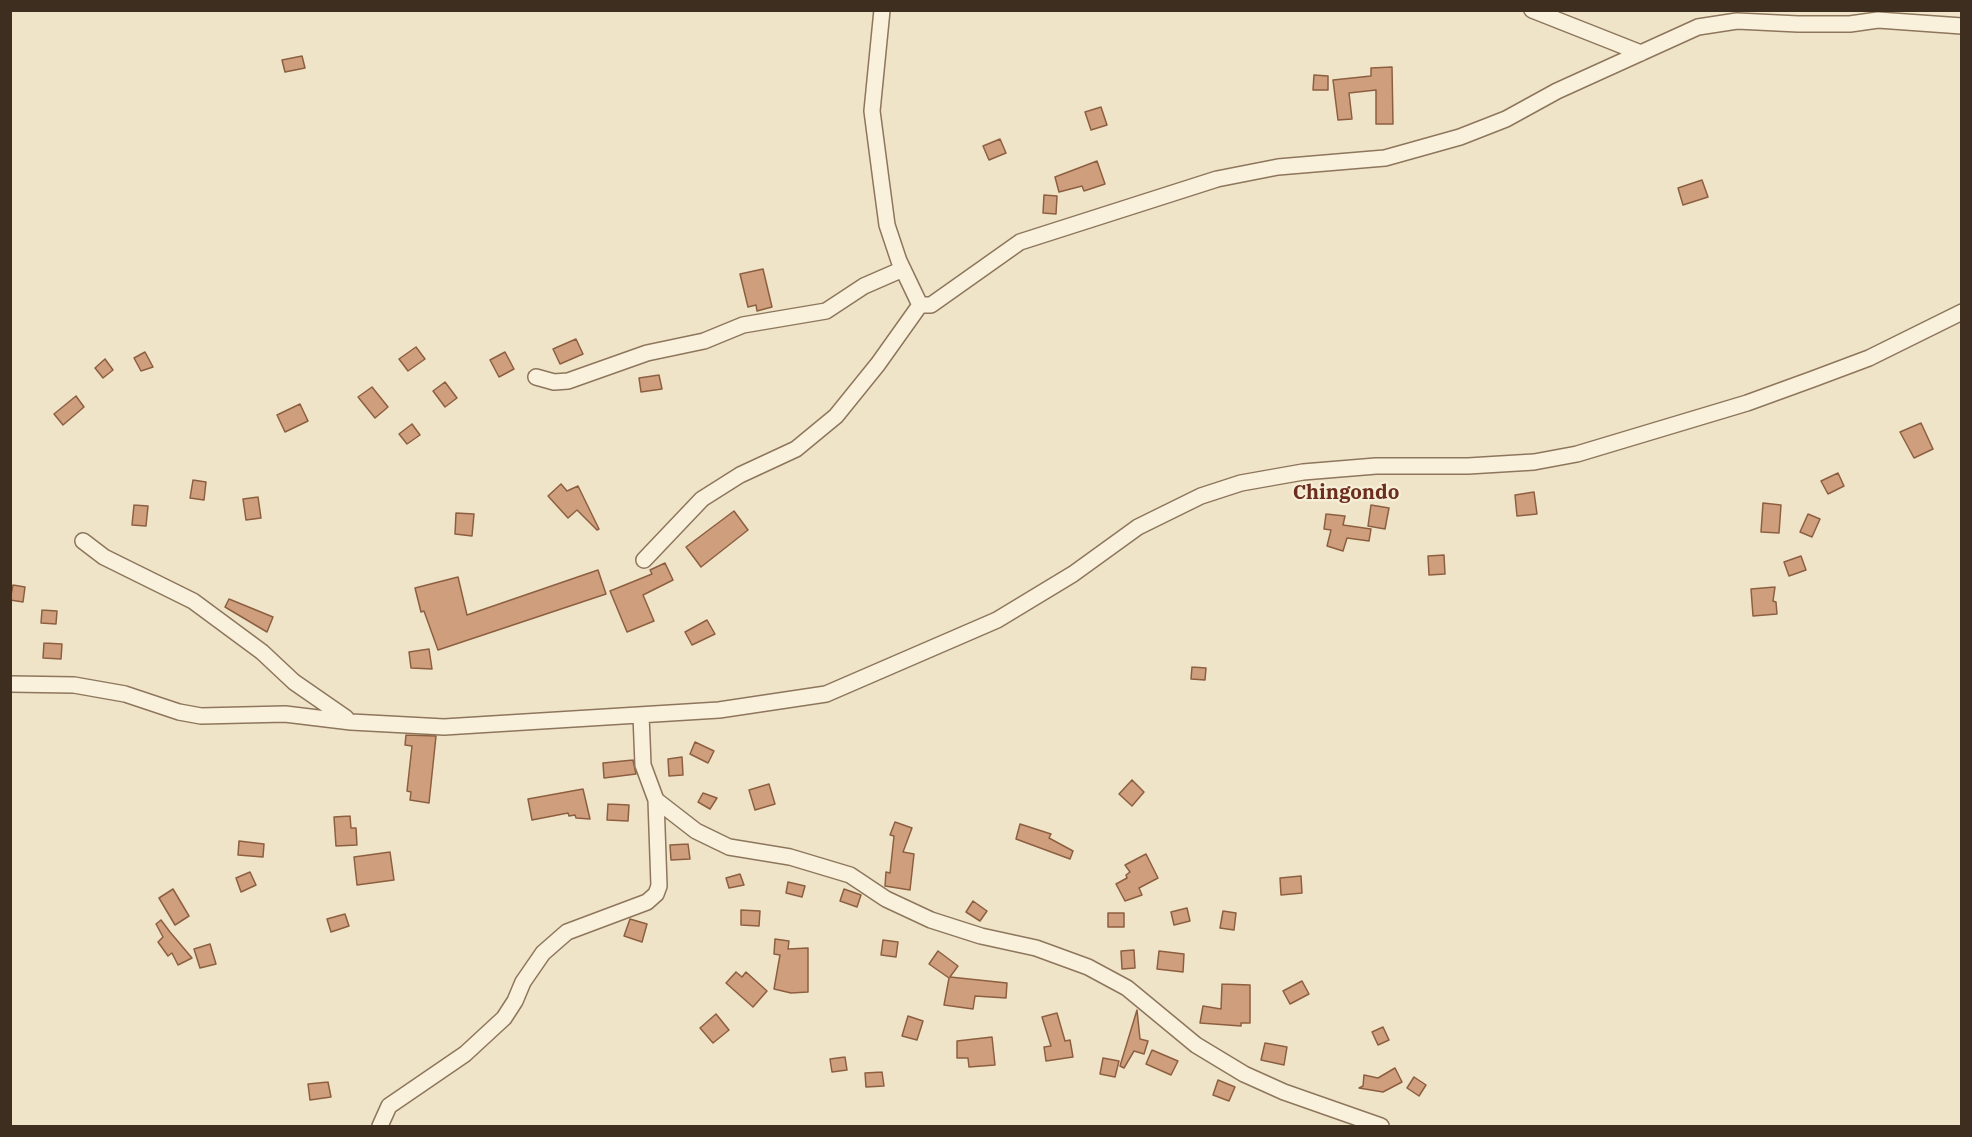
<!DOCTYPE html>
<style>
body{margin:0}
#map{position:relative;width:1972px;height:1137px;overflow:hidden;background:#f0e4c8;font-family:"IBM Plex Serif",serif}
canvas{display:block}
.frame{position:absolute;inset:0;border:12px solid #3d2e20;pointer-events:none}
</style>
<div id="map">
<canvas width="1972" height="1137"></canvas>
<div class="frame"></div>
</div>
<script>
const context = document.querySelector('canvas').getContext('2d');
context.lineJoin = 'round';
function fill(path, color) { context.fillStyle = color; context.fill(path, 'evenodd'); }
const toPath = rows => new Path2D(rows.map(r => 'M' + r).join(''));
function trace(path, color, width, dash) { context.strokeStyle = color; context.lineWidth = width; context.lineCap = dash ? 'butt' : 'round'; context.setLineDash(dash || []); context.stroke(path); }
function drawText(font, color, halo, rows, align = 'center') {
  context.font = font + ' "IBM Plex Serif",serif'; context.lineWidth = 4.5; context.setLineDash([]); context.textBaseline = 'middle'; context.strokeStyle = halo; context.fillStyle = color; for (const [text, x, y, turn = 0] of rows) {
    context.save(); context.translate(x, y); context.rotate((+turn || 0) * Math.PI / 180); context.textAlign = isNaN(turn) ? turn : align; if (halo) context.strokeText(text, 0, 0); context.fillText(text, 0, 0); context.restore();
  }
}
const building = toPath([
 [302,56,305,68,285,72,282,60,302,56],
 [1392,67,1393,124,1376,124,1376,90,1349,93,1352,119,1338,120,1333,80,1371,76,1371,68,1392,67],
 [1314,75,1328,76,1328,90,1313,90,1314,75],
 [1101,107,1107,125,1091,130,1085,112,1101,107],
 [1000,139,1006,153,989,160,983,146,1000,139],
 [1097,161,1105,184,1084,191,1082,186,1059,192,1055,177,1097,161],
 [1702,180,1708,197,1683,205,1678,188,1702,180],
 [1044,195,1057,196,1056,214,1043,213,1044,195],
 [763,269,772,307,757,311,756,305,748,307,740,274,763,269],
 [576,339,583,354,560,364,553,349,576,339],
 [416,347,425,359,408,371,399,359,416,347],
 [145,352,153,367,141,371,134,358,145,352],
 [505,352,514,369,499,377,490,360,505,352],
 [105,359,113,370,103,378,95,368,105,359],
 [659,375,662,389,641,392,639,378,659,375],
 [445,382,457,398,445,407,433,391,445,382],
 [372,387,388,407,375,418,358,397,372,387],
 [76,396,84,407,63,425,54,414,76,396],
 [300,404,308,421,285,432,277,415,300,404],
 [1921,423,1933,449,1914,458,1900,432,1921,423],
 [412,424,420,435,407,444,399,434,412,424],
 [1838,473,1844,486,1828,494,1821,481,1838,473],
 [193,480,206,482,204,500,190,498,193,480],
 [561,484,567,491,578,486,599,529,597,530,577,510,568,518,548,496,561,484],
 [1534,492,1537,514,1517,516,1515,495,1534,492],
 [258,497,261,518,246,520,243,499,258,497],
 [1763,503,1781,505,1779,533,1761,532,1763,503],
 [134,505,148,506,146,526,132,525,134,505],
 [1371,505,1389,508,1385,529,1368,526,1371,505],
 [734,511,748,530,701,567,686,547,734,511],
 [456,513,474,514,472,536,455,534,456,513],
 [1326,514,1345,516,1343,525,1371,529,1369,541,1347,538,1343,551,1327,546,1331,530,1324,529,1326,514],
 [1808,514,1820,519,1812,537,1800,532,1808,514],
 [1444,555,1445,574,1429,575,1428,556,1444,555],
 [1801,556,1806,570,1789,576,1784,562,1801,556],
 [665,563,673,580,643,595,654,621,627,632,610,591,652,574,650,570,665,563],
 [598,570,606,594,438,650,424,611,421,612,415,588,458,577,467,615,598,570],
 [13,585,25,587,23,602,10,600,13,585],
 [1775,587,1773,601,1776,602,1777,614,1753,616,1751,589,1775,587],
 [229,599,273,617,267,632,225,607,229,599],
 [42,610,57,611,56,624,41,623,42,610],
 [707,620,715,634,692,645,685,632,707,620],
 [44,643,62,644,61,659,43,658,44,643],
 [429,649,432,669,411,668,409,652,429,649],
 [1192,667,1206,668,1205,680,1191,679,1192,667],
 [406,735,436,736,429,803,410,800,411,792,407,791,412,746,405,745,406,735],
 [695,742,714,751,708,763,690,754,695,742],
 [682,757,683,775,669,776,668,759,682,757],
 [633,760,636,774,604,778,603,763,633,760],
 [1132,780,1144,792,1132,806,1119,794,1132,780],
 [769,784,775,804,755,810,749,790,769,784],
 [583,789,590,819,576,818,575,815,569,816,568,813,532,820,528,799,583,789],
 [703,793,717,798,710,809,698,802,703,793],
 [608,804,629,805,628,821,607,820,608,804],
 [350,816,351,828,356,828,357,845,336,846,334,817,350,816],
 [895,822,912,828,903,852,914,854,910,890,885,886,886,872,890,873,894,836,890,835,895,822],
 [1020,824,1051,834,1049,838,1073,851,1070,859,1016,839,1020,824],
 [239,841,264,844,263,857,238,855,239,841],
 [688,844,690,859,671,860,670,845,688,844],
 [390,852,394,880,357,885,354,857,390,852],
 [1146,854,1158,878,1139,888,1142,895,1125,901,1116,884,1127,878,1126,875,1130,872,1125,865,1146,854],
 [250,872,256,885,241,892,236,878,250,872],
 [740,874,744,885,729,888,726,878,740,874],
 [1301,876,1302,893,1281,895,1280,878,1301,876],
 [788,882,805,886,802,897,786,893,788,882],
 [173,889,189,916,175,925,159,898,173,889],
 [844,889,861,895,857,907,840,901,844,889],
 [973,901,987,911,980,921,966,912,973,901],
 [1187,908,1190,921,1174,925,1171,912,1187,908],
 [741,910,760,911,759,926,741,925,741,910],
 [1223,911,1236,913,1234,930,1220,928,1223,911],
 [1108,913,1124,913,1124,927,1108,927,1108,913],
 [345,914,349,926,331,932,327,919,345,914],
 [630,919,647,924,642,942,624,936,630,919],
 [161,920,170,932,192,958,178,965,172,953,168,956,158,942,163,937,156,924,161,920],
 [775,939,789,941,788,949,808,948,808,992,791,993,774,989,780,955,774,954,775,939],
 [883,940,898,942,896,957,881,955,883,940],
 [210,944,216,964,200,968,194,949,210,944],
 [1134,950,1135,968,1122,969,1121,951,1134,950],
 [938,951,958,966,950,977,1007,983,1006,998,975,996,973,1009,944,1005,949,978,929,964,938,951],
 [1159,951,1184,954,1183,972,1157,969,1159,951],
 [736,972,742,977,746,972,767,991,753,1007,726,983,736,972],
 [1302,981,1309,994,1290,1004,1283,991,1302,981],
 [1222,984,1250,985,1250,1023,1241,1023,1241,1026,1200,1023,1203,1006,1221,1009,1222,984],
 [1137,1010,1140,1039,1148,1041,1144,1054,1134,1051,1124,1068,1120,1066,1137,1010],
 [1057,1013,1065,1041,1070,1040,1073,1057,1046,1061,1044,1047,1051,1046,1042,1017,1057,1013],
 [716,1014,729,1030,713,1043,700,1028,716,1014],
 [908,1016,923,1021,917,1040,902,1036,908,1016],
 [1383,1027,1389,1040,1378,1045,1372,1032,1383,1027],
 [992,1037,995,1065,969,1067,968,1058,957,1058,957,1041,992,1037],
 [1265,1043,1287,1047,1284,1065,1261,1060,1265,1043],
 [1152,1050,1178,1061,1171,1075,1146,1064,1152,1050],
 [845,1057,847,1070,832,1072,830,1059,845,1057],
 [1103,1058,1119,1061,1115,1077,1100,1074,1103,1058],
 [1395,1068,1402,1082,1383,1092,1359,1088,1363,1086,1364,1075,1378,1078,1395,1068],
 [882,1072,884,1086,866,1087,865,1073,882,1072],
 [1414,1077,1426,1085,1419,1096,1407,1088,1414,1077],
 [1218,1080,1235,1087,1229,1101,1213,1095,1218,1080],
 [328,1082,331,1097,310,1100,308,1084,328,1082]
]);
fill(building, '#cf9f7d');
trace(building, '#8d5f41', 1.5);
const street = toPath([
 [882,10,872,111,881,180,887,225,899,261,920,305],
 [1532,10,1641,53],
 [920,305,931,305,1020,242,1217,179,1278,167,1385,158,1460,137,1506,119,1557,91,1698,27,1737,21,1798,24,1850,24,1878,20,1962,26],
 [536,377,554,382,568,381,647,353,704,341,743,325,826,311,864,286,903,269],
 [83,541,104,557,193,601,262,652,294,682,346,718],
 [644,560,702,499,740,475,796,449,836,416,878,364,920,305],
 [10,684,74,685,125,694,179,712,201,716,285,714,351,722,444,727,719,710,826,694,997,620,1073,574,1138,527,1201,496,1241,483,1303,472,1376,466,1468,466,1534,462,1577,454,1747,403,1813,379,1869,358,1962,312],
 [641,715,643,765,656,800,696,831,729,847,790,857,850,875,886,899,931,920,981,936,1036,948,1088,967,1127,988,1196,1045,1244,1074,1284,1092,1381,1126],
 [380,1126,389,1106,465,1054,504,1018,515,1001,523,982,543,953,567,932,647,902,656,894,659,886,656,800]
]);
trace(street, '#8d765c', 18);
trace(street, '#faf1dc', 15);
drawText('bold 20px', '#6b2e1e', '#f7eed8', [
 ["Chingondo",1346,493]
]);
</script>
